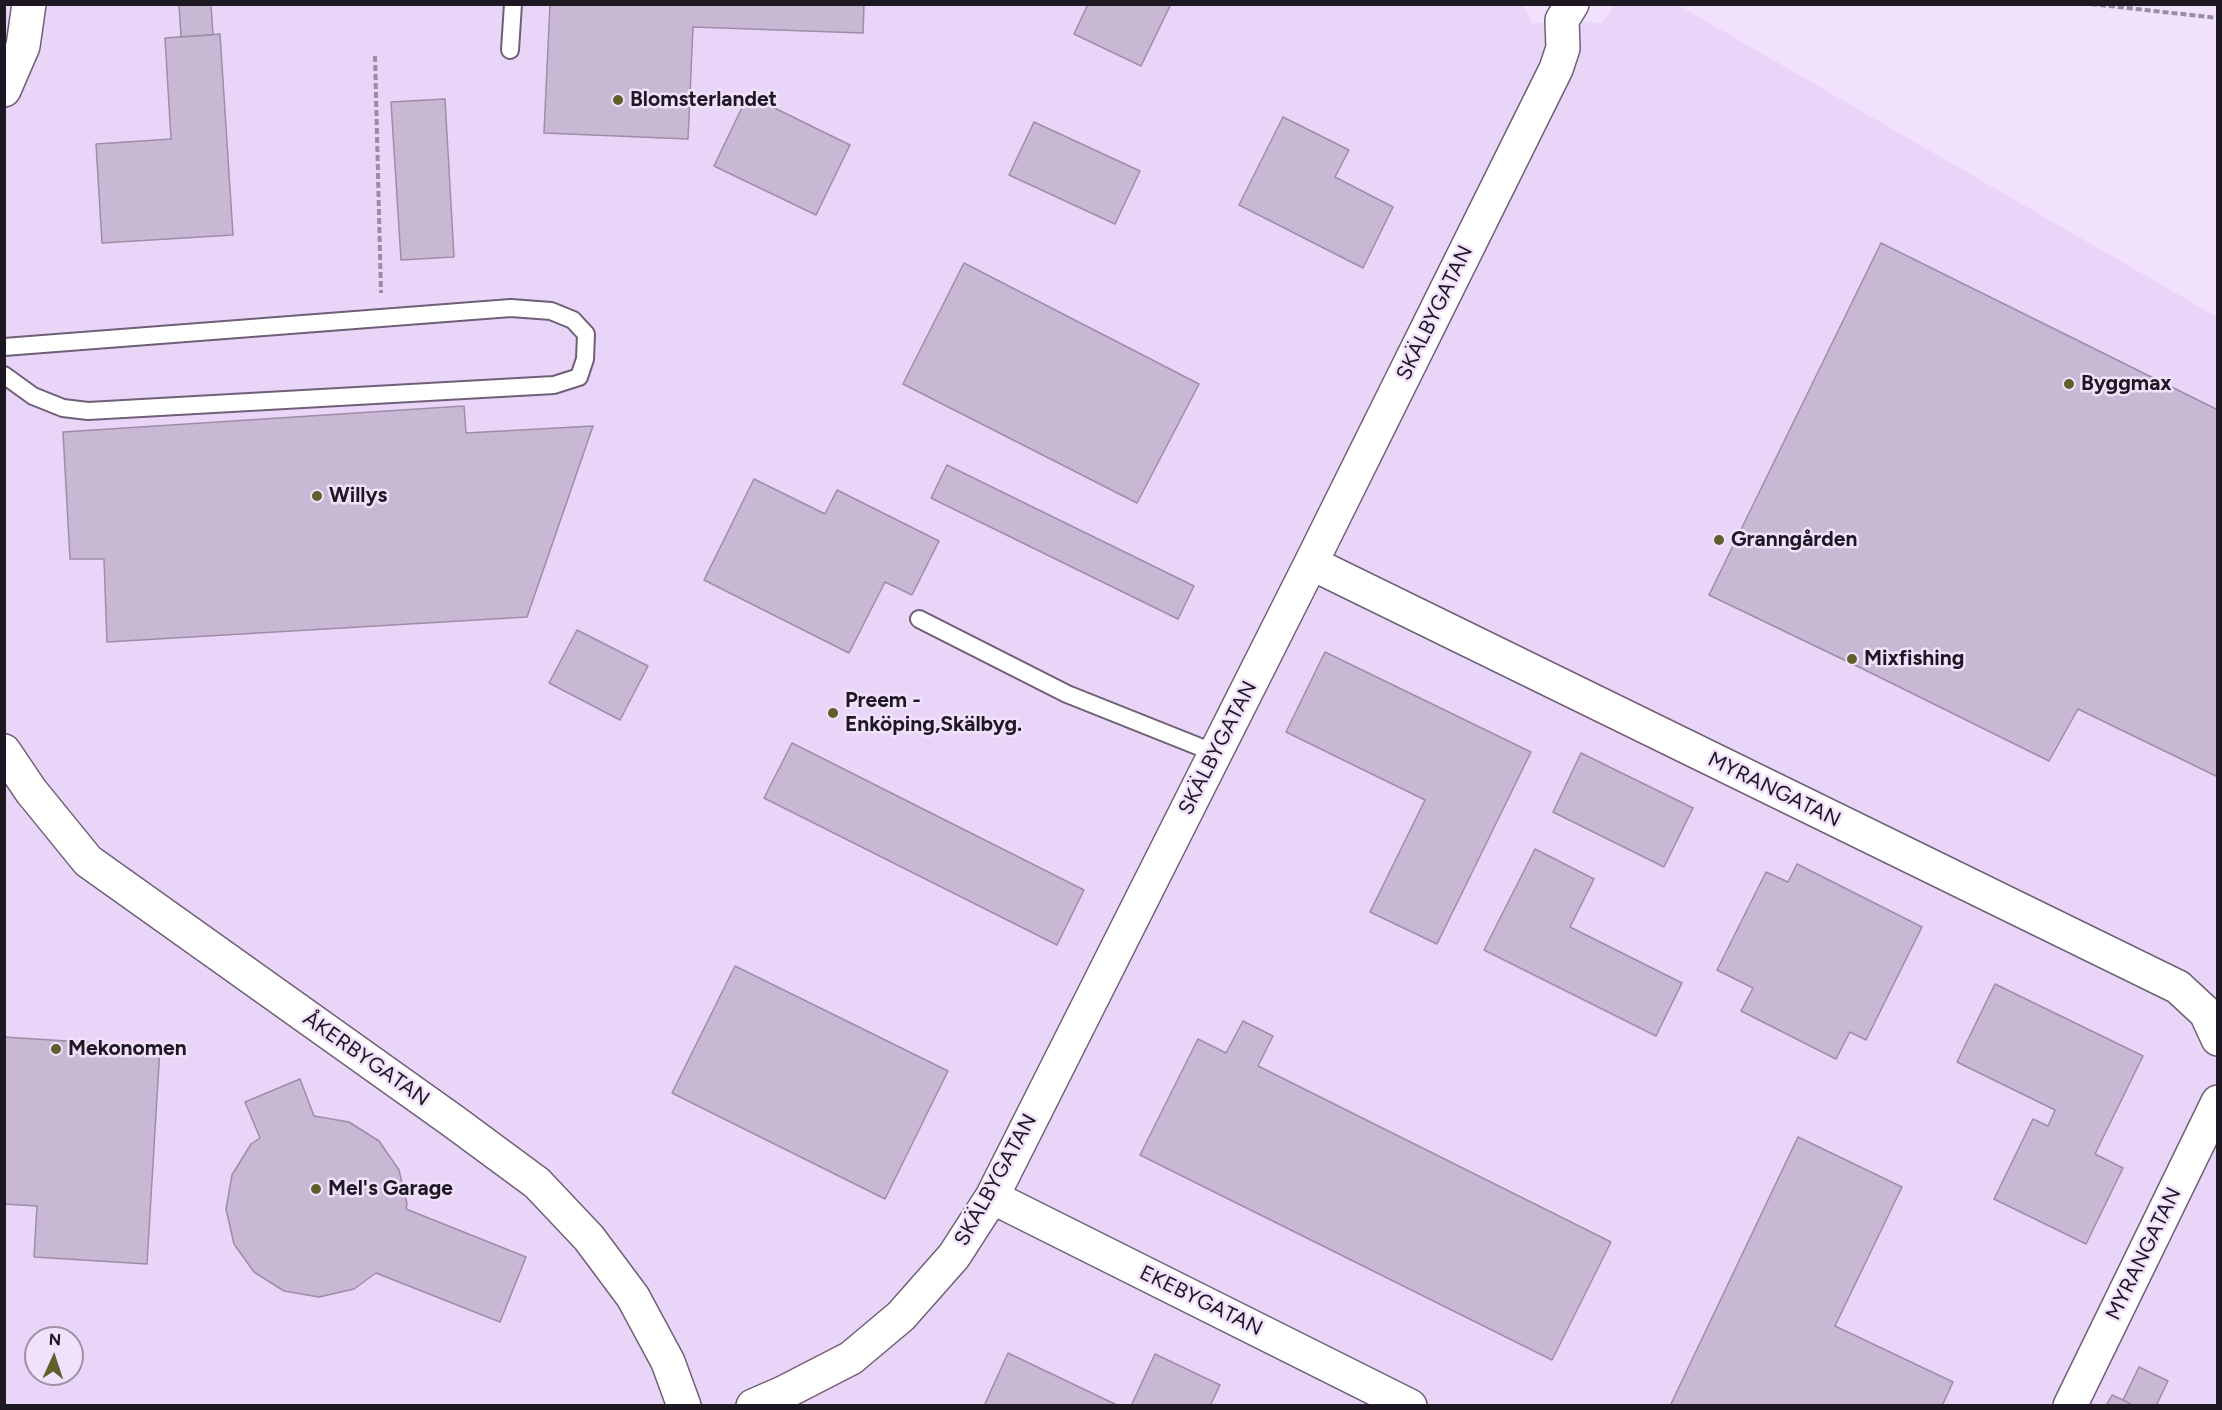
<!DOCTYPE html>
<meta charset="utf-8">
<style>
body{margin:0}
#map{position:relative;width:2222px;height:1410px;overflow:hidden;background:#f1e1fc;font-family:Figtree,sans-serif}
canvas{display:block}
.frame{position:absolute;inset:0;border:6px solid #1e1822;pointer-events:none}
.north{position:absolute;left:24px;top:1326px;width:60px;height:60px;box-sizing:border-box;background:#f1e1fc;border:2px solid #9d91a5;border-radius:50%;rotate:3deg;font-size:16px;font-weight:700;line-height:24px;text-align:center;color:#1e1822}
.north::after{content:'';display:block;margin:auto;width:21px;height:27px;background:#605e2b;clip-path:polygon(50% 0,100% 100%,50% 72%,0 100%)}
</style>
<div id="map">
<canvas width="2222" height="1410"></canvas>
<div class="frame"></div>
<div class="north">N</div>
</div>
<script>
const context = document.querySelector('canvas').getContext('2d');
context.lineJoin = 'round';
function fill(path, color) { context.fillStyle = color; context.fill(path, 'evenodd'); }
const toPath = rows => new Path2D(rows.map(r => 'M' + r).join(''));
function trace(path, color, width, dash) { context.strokeStyle = color; context.lineWidth = width; context.lineCap = dash ? 'butt' : 'round'; context.setLineDash(dash || []); context.stroke(path); }
function drawText(font, color, halo, rows, align = 'center') {
  context.font = font + ' Figtree,sans-serif'; context.lineWidth = 5; context.setLineDash([]); context.textBaseline = 'middle'; context.strokeStyle = halo; context.fillStyle = color; for (const [text, x, y, turn = 0] of rows) {
    context.save(); context.translate(x, y); context.rotate((+turn || 0) * Math.PI / 180); context.textAlign = isNaN(turn) ? turn : align; if (halo) context.strokeText(text, 0, 0); context.fillText(text, 0, 0); context.restore();
  }
}
fill(toPath([
 [1522,4,1533,24,1562,20,1602,23,1615,5,1678,5,2217,317,2217,1405,5,1406,5,5],
 [36,1338,72,1338,72,1374,36,1374]
]), '#e9d5f7');
const building = toPath([
 [179,4,211,4,213,35,181,37,179,4],
 [550,4,864,4,863,33,693,27,688,139,544,133,550,4],
 [1088,4,1171,4,1141,66,1074,34,1088,4],
 [220,34,233,235,102,243,96,144,171,139,165,38,220,34],
 [748,95,850,145,816,215,714,166,748,95],
 [445,99,454,257,401,260,391,102,445,99],
 [1283,117,1349,150,1335,177,1393,207,1363,268,1239,205,1283,117],
 [1034,122,1140,171,1115,224,1009,175,1034,122],
 [1881,243,2218,410,2218,777,2078,709,2049,761,1865,670,1709,595,1881,243],
 [964,263,1199,384,1137,503,903,384,964,263],
 [464,406,466,433,593,426,527,617,107,642,104,559,70,559,63,432,464,406],
 [947,465,1194,586,1178,619,931,498,947,465],
 [754,479,825,514,837,490,939,541,912,595,885,582,849,653,704,580,754,479],
 [577,630,648,666,620,720,549,683,577,630],
 [1325,652,1531,752,1437,944,1370,912,1425,800,1286,732,1325,652],
 [792,743,1084,890,1057,945,764,798,792,743],
 [1581,753,1693,808,1664,867,1553,812,1581,753],
 [1535,849,1594,879,1570,927,1682,983,1656,1036,1484,950,1535,849],
 [1797,864,1922,927,1866,1040,1850,1032,1836,1059,1741,1011,1753,988,1717,970,1766,872,1788,882,1797,864],
 [735,966,948,1071,885,1199,672,1093,735,966],
 [1995,984,2143,1056,2095,1154,2123,1168,2086,1244,1994,1199,2033,1119,2048,1126,2055,1110,1957,1062,1995,984],
 [1243,1021,1273,1036,1258,1066,1611,1242,1552,1360,1140,1155,1198,1039,1226,1053,1243,1021],
 [4,1037,160,1047,147,1264,34,1257,37,1206,4,1204,4,1037],
 [300,1079,314,1116,349,1122,379,1141,399,1170,407,1204,406,1209,526,1257,500,1322,376,1273,354,1289,319,1297,284,1291,254,1272,234,1244,226,1209,232,1175,251,1144,260,1138,245,1102,300,1079],
 [1798,1137,1902,1187,1835,1326,1953,1382,1942,1406,1670,1406,1798,1137],
 [1008,1353,1119,1406,984,1406,1008,1353],
 [1155,1354,1220,1385,1210,1406,1131,1406,1155,1354],
 [2139,1367,2168,1381,2156,1406,2134,1406,2123,1400,2139,1367],
 [2112,1395,2123,1400,2134,1406,2106,1406,2112,1395]
]);
fill(building, '#c8b8d3');
trace(building, '#9d8da7', 1.5);
const lane = toPath([
 [510,50,513,4],
 [4,347,511,308,551,311,573,320,586,334,585,359,579,377,554,385,88,411,63,408,33,396,4,375],
 [919,619,1067,694,1215,753]
]);
const street = toPath([
 [4,90,23,46,29,4],
 [1311,563,2178,987,2206,1013,2218,1039],
 [4,751,31,791,88,861,453,1121,537,1183,589,1238,633,1297,668,1362,684,1406],
 [992,1197,1410,1406],
 [753,1406,783,1393,851,1358,901,1316,954,1256,992,1197,1311,563,1556,69,1563,48,1562,20,1572,4],
 [2070,1406,2218,1102]
]);
trace(lane, '#6f6078', 20);
trace(street, '#6f6078', 36);
trace(toPath([
 [2091,4,2218,18],
 [375,56,381,293]
]), '#998da1', 4, [6, 3]);
trace(lane, '#fff', 16);
trace(street, '#fff', 33);
for (const [x, y, r, color] of [
 [618,100,6,"#605e2b"],
 [2069,384,6,"#605e2b"],
 [317,496,6,"#605e2b"],
 [1719,540,6,"#605e2b"],
 [1852,659,6,"#605e2b"],
 [833,713,6,"#605e2b"],
 [56,1049,6,"#605e2b"],
 [316,1189,6,"#605e2b"]
]) { const dot = new Path2D(); dot.arc(x, y, r, 0, 2 * Math.PI); context.fillStyle = color; context.fill(dot); trace(dot, '#f1e1fc', 2); }
drawText('bold 21px', '#1e1822', '#f1e1fc', [
 ["Blomsterlandet",630,100],
 ["Byggmax",2081,384],
 ["Willys",329,496],
 ["Granngården",1731,540],
 ["Mixfishing",1864,659],
 ["Preem -",845,701],
 ["Enköping,Skälbyg.",845,725],
 ["Mekonomen",68,1049],
 ["Mel's Garage",328,1189]
], 'left');
drawText('21px', '#1e1822', '#f1e1fc', [
 ["SKÄLBYGATAN",1435,313,-64],
 ["SKÄLBYGATAN",1218,748,-63],
 ["MYRANGATAN",1774,790,26],
 ["ÅKERBYGATAN",366,1059,35],
 ["SKÄLBYGATAN",996,1180,-61],
 ["MYRANGATAN",2144,1254,-64],
 ["EKEBYGATAN",1201,1301,26]
]);
</script>
